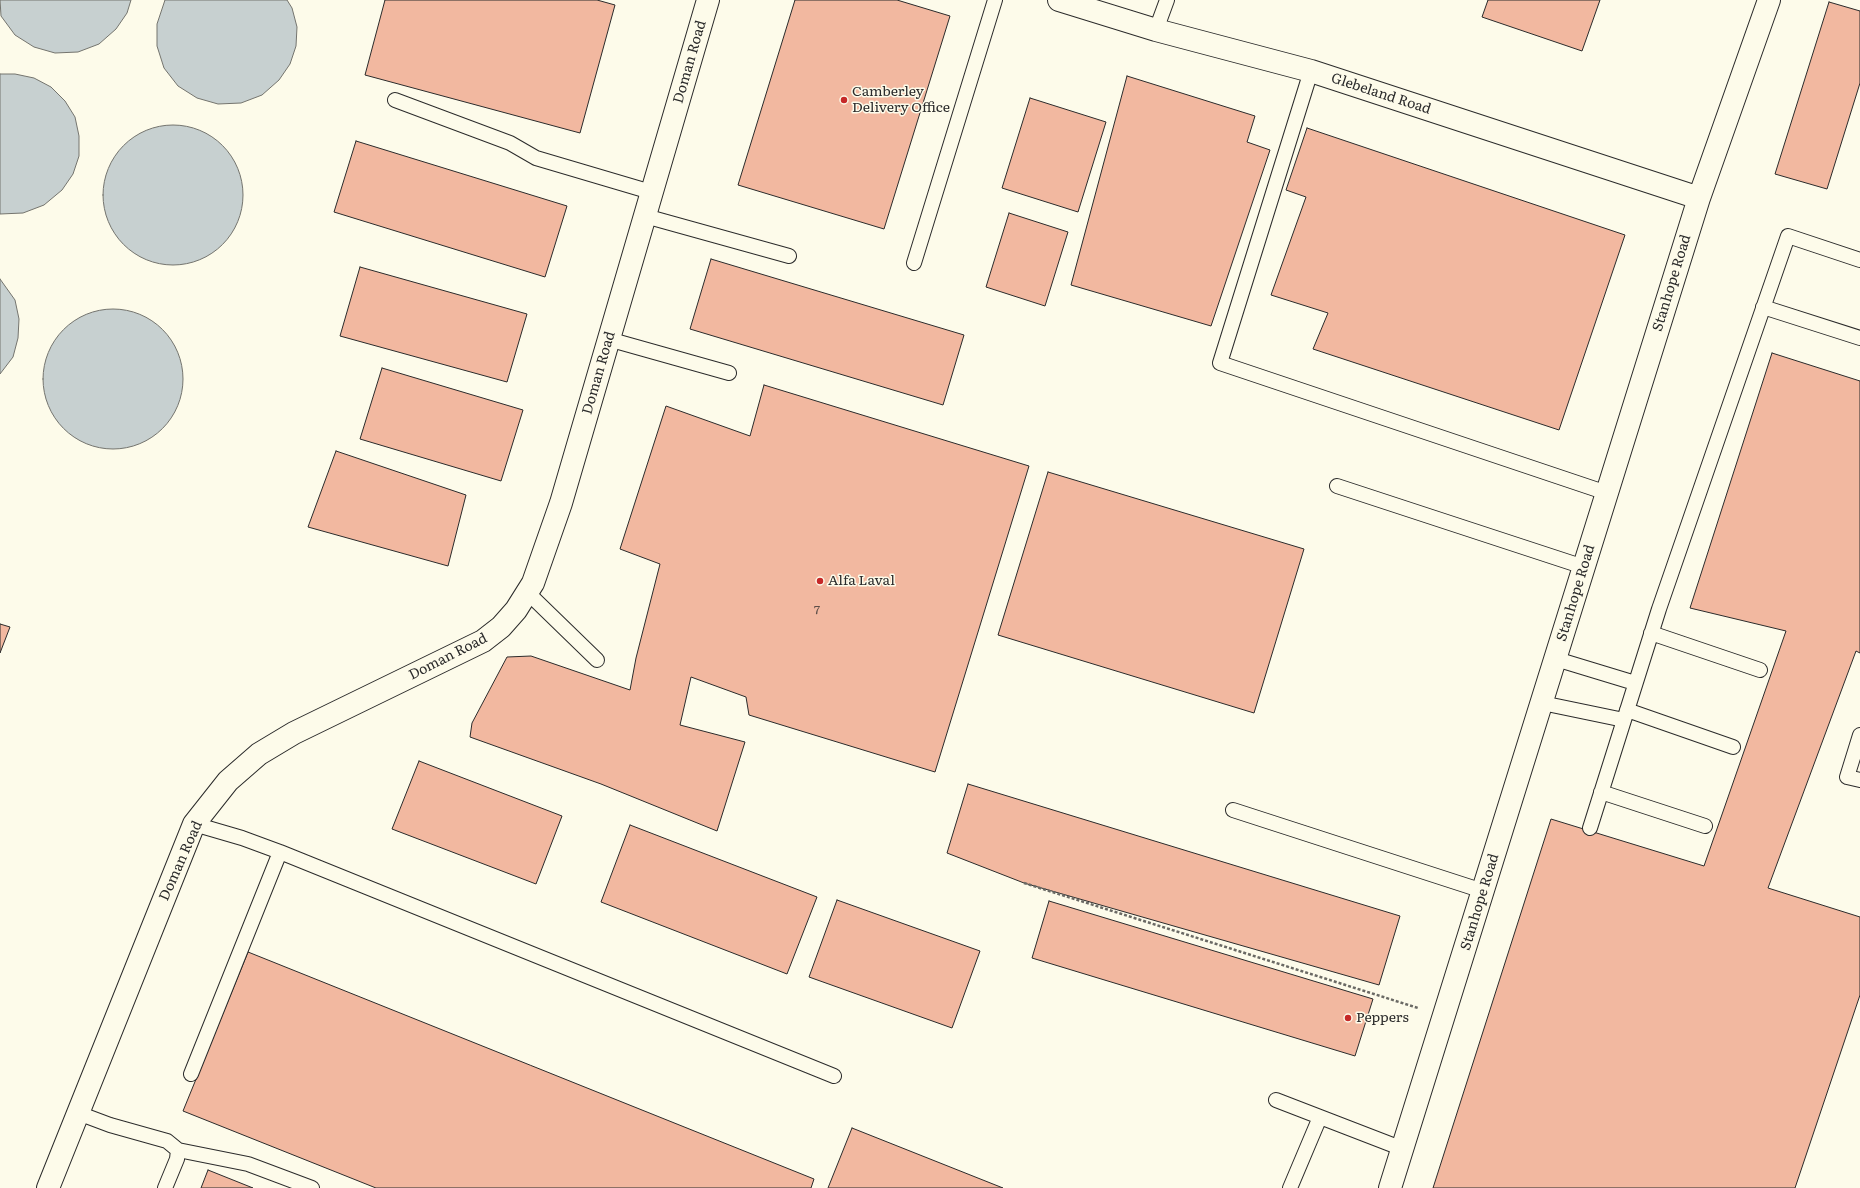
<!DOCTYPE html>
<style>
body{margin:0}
canvas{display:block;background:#fdfbea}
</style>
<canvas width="1860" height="1188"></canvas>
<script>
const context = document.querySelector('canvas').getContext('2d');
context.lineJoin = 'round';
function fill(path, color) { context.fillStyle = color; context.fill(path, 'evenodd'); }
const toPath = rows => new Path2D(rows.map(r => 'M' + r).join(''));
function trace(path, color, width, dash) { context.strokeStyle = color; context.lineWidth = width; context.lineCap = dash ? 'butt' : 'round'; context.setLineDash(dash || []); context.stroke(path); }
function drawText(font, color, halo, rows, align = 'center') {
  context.font = font + ' Literata,serif'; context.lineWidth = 3; context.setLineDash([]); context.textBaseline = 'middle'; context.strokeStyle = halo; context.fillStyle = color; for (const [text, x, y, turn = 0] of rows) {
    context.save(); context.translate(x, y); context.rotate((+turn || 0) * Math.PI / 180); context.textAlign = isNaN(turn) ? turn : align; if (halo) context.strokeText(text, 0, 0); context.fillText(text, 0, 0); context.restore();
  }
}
const water = toPath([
 [0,0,131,0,127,13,116,29,99,44,78,52,55,53,34,47,15,35,1,16,0,0],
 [165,0,287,0,292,8,297,27,296,46,290,64,279,80,262,95,241,103,218,104,197,98,178,86,164,68,157,46,157,24,165,0],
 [0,74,15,74,34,78,51,87,65,101,75,117,79,136,79,156,73,174,62,190,44,205,23,213,0,214,0,74],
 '103 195a70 70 0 1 1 140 0a70 70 0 1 1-140 0Z',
 [0,279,15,300,19,319,18,338,13,357,0,374,0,279],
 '43 379a70 70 0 1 1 140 0a70 70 0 1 1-140 0Z'
]);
fill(water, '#c7d0d0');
trace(water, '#74746e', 1);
const building = toPath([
 [385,0,597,0,615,5,580,133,365,75,385,0],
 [795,0,897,0,950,16,884,229,738,185,795,0],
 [1488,0,1600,0,1582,51,1482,17,1488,0],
 [1829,2,1860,11,1860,83,1827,189,1775,174,1829,2],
 [1127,76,1255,116,1247,142,1270,150,1211,326,1071,285,1127,76],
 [1030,98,1106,122,1078,212,1002,188,1030,98],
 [1307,128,1625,235,1559,430,1313,349,1328,313,1271,295,1306,197,1286,190,1307,128],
 [356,141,567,206,545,277,334,212,356,141],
 [1009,213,1068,232,1045,306,986,287,1009,213],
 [711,259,964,335,943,405,690,329,711,259],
 [360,267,527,314,507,382,340,336,360,267],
 [1772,353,1860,381,1860,653,1856,651,1768,888,1860,917,1860,995,1795,1188,1433,1188,1551,819,1704,866,1786,631,1690,608,1772,353],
 [382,368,523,410,501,481,360,439,382,368],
 [764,385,1029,466,935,772,749,715,746,697,691,677,680,725,745,742,717,831,601,784,470,737,472,723,507,657,531,656,630,690,636,658,660,564,620,549,666,406,750,436,764,385],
 [336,451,466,495,448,566,308,527,336,451],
 [1048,472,1304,549,1254,713,998,635,1048,472],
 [0,624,10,627,0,653,0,624],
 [419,761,562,816,536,884,392,829,419,761],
 [968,784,1400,916,1379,985,1024,883,947,853,968,784],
 [630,825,817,897,787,974,601,902,630,825],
 [837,900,980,951,952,1028,809,977,837,900],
 [1049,901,1373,999,1355,1056,1032,958,1049,901],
 [248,952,814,1179,811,1188,376,1188,183,1111,248,952],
 [852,1128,1003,1188,828,1188,852,1128],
 [208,1170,253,1188,201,1188,208,1170]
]);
fill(building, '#f2b8a0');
trace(building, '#2b2b2b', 1);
const service = toPath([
 [1156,30,1167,0],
 [1311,71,1220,363,1607,493],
 [395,100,510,143,536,158,651,192],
 [645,216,789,256],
 [914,263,995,0],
 [1763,307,1860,338],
 [608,339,729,373],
 [1337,486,1584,567],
 [527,592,597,660],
 [1651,633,1760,670],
 [1556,659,1635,683],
 [1542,703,1624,720],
 [1627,710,1733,747],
 [1860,735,1847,777,1860,780],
 [1601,792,1705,826],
 [1233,810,1483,891],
 [194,824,242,838,280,852,834,1076],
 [1590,828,1659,609,1788,236,1860,260],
 [191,1074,280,852],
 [1276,1100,1403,1149],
 [78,1113,110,1125,167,1141,178,1150,177,1159,165,1188],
 [178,1150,248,1164,312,1188],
 [1290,1188,1320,1117]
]);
const minor = toPath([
 [1059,0,1156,30,1311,71,1699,198],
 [48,1188,194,824,228,781,259,754,294,733,483,641,501,627,516,610,533,583,561,503,708,0],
 [1390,1188,1699,198,1769,0]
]);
trace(service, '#2b2b2b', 16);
trace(minor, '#2b2b2b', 24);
trace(toPath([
 [1024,883,1418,1008]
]), '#6a6964', 2.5, [3, 2]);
trace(service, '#fdfbea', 14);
trace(minor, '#fdfbea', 22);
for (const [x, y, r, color] of [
 [844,100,4,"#c62828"],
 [820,581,4,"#c62828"],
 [1348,1018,4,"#c62828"]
]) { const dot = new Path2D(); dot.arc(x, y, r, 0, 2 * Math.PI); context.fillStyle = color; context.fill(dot); trace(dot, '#fdfbea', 1.5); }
drawText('12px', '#5d4e48', null, [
 ["7",817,610]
]);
drawText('14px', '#2b2b2b', '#fdfbea', [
 ["Doman Road",690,62,-74],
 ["Glebeland Road",1381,94,18],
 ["Stanhope Road",1672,283,-73],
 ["Doman Road",599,373,-74],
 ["Stanhope Road",1576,593,-73],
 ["Doman Road",448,657,-27],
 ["Doman Road",181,861,-66],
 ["Stanhope Road",1480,902,-73]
]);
drawText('14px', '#2b2b2b', '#fdfbea', [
 ["Camberley",852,92],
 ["Delivery Office",852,108],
 ["Alfa Laval",828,581],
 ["Peppers",1356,1018]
], 'left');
</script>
